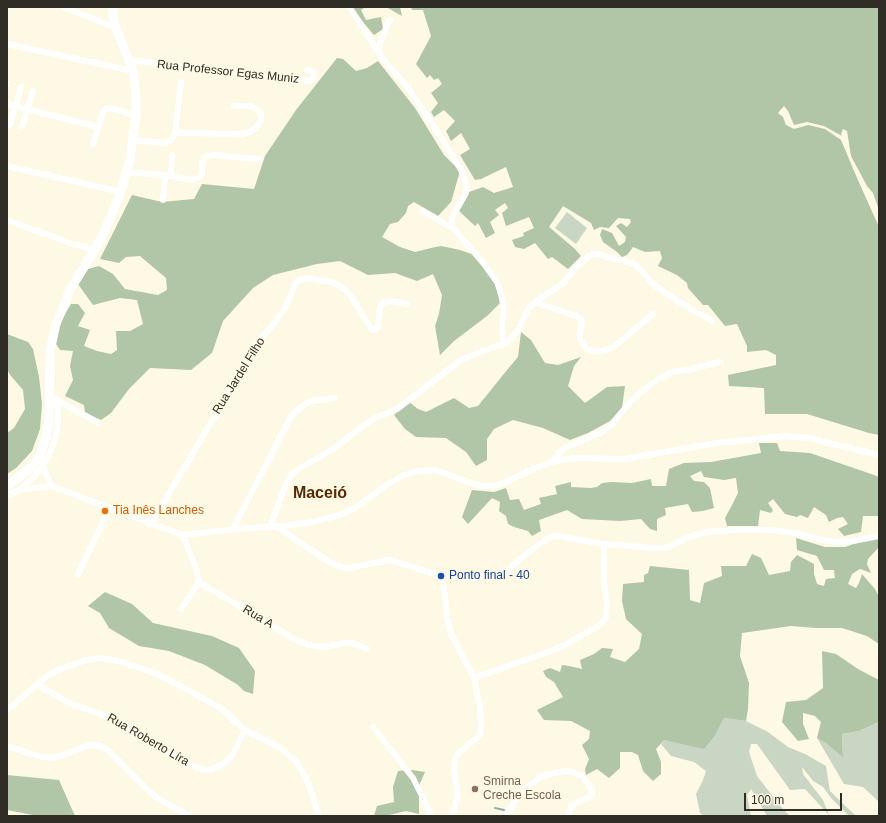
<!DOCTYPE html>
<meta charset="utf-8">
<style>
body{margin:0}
#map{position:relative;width:886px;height:823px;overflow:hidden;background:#fef9e4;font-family:Arial,sans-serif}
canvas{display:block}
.frame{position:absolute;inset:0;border:8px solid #2f2d25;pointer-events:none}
.scale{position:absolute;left:744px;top:793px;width:98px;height:18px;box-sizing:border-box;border:2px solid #2f2d25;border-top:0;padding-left:5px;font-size:12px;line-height:14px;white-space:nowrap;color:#2f2d25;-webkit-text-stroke:3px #fef9e4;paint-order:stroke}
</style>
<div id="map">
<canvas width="886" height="823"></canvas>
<div class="frame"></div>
<div class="scale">100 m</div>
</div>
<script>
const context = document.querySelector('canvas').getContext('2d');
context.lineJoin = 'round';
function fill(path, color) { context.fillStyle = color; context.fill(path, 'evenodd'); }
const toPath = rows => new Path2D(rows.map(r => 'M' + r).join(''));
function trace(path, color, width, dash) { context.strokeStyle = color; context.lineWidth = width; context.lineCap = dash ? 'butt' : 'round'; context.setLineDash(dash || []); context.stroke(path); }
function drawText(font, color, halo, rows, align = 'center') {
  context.font = font + ' Arial,sans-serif'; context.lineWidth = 3; context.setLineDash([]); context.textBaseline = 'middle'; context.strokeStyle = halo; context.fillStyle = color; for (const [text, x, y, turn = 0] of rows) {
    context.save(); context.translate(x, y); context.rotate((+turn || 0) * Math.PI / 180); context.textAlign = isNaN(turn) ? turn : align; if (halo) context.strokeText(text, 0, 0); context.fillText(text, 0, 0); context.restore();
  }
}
fill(toPath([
 [567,212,587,228,576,244,555,228],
 [724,718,746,721,768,732,788,747,805,754,826,766,830,791,856,816,849,816,831,798,823,787,813,781,802,767,803,774,823,800,829,815,805,789,790,790,757,744,751,744,749,752,757,776,782,808,790,816,767,816,751,789,747,795,751,816,704,816,700,813,696,794,703,780,706,771,694,762,671,756,661,744,664,740,682,743,716,734],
 [879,722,879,802,863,787,844,784,817,738,827,744,843,756,842,734,859,731]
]), '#c9d6c3');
fill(toPath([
 [350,7,366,7,361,10,366,20,381,17,383,29,374,35],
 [386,7,400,7,402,16],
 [411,7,879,7,879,210,873,193,867,186,851,156,847,131,843,129,841,134,842,136,824,126,807,122,794,125,788,111,784,106,778,113,783,117,786,125,794,129,808,125,825,129,841,140,857,178,879,227,879,435,869,433,807,414,765,414,764,388,729,386,728,375,776,365,776,355,766,350,747,352,747,346,737,324,725,326,708,305,703,305,688,288,687,283,677,275,658,266,662,258,660,251,645,252,633,247,627,255,622,257,617,252,603,242,600,235,602,229,612,233,619,246,625,242,626,237,616,226,621,223,627,227,631,222,630,219,618,218,609,228,600,227,594,230,591,223,563,206,549,227,575,249,581,256,568,269,552,257,548,259,535,243,524,249,515,247,512,240,524,236,523,233,534,228,529,217,506,226,502,213,508,208,505,203,495,210,499,215,490,222,495,233,486,238,478,223,475,226,459,211,469,192,483,187,494,193,513,187,506,167,481,179,475,180,460,155,470,149,461,133,451,141,446,131,455,121,444,110,434,117,431,112,438,103,431,93,442,84,438,78,434,80,430,75,427,78,416,64,431,36,423,10,412,10],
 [337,58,343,59,356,71,367,68,378,61,415,108,444,155,460,171,451,202,438,216,414,202,408,206,406,213,398,222,390,224,382,237,400,247,415,252,431,248,441,246,460,250,474,255,494,279,500,303,487,316,454,341,440,355,435,326,439,314,442,295,433,274,417,281,395,273,368,275,340,261,317,264,273,275,253,288,223,321,212,353,191,370,150,368,129,389,111,413,101,420,85,413,84,405,65,396,73,380,70,366,73,351,60,350,54,341,59,324,71,304,78,304,85,313,78,326,90,330,84,346,97,351,111,354,117,350,116,331,130,331,143,324,137,300,120,298,93,305,78,284,88,269,99,266,113,274,125,289,158,295,167,290,166,278,140,256,126,257,119,263,100,259,132,195,162,202,194,199,202,184,254,189,265,156,296,110],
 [521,332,531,340,545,363,558,365,581,357,574,366,568,386,585,403,607,387,625,386,621,415,588,433,570,440,543,428,513,420,494,429,487,439,487,460,476,466,466,452,446,438,416,437,405,429,394,415,409,402,418,409,426,412,454,398,469,408,478,406,507,370,518,357],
 [7,334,28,342,33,349,39,377,42,404,40,429,32,451,16,468,7,474,7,433,14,428,25,409,23,390,11,376,7,370],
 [759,443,777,443,780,451,810,453,877,476,879,478,879,516,863,516,861,532,844,536,838,529,848,524,843,517,837,518,829,522,826,515,814,507,808,518,800,515,797,517,785,514,773,499,768,503,773,510,771,513,760,510,758,526,727,526,725,518,732,505,738,493,736,478,724,480,704,477,701,471,690,476,694,481,704,482,710,488,714,508,703,511,692,512,688,504,665,508,666,515,657,519,657,531,650,529,641,519,620,521,582,519,567,510,539,520,541,531,532,536,528,531,514,527,508,524,506,516,499,511,500,502,492,498,468,524,462,517,472,490,494,492,506,488,510,500,519,499,524,510,541,504,539,498,557,494,555,486,571,482,571,487,591,488,597,487,602,483,612,482,632,483,651,479,652,486,666,486,669,469,684,463,711,462,761,453],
 [796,538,825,547,845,547,859,542,877,538,879,541,879,547,868,559,867,564,871,573,860,569,852,574,848,584,856,588,859,583,862,574,875,589,879,597,879,644,867,636,842,628,816,628,791,626,742,633,740,656,749,683,748,709,746,721,724,718,716,734,704,749,664,740,656,749,661,762,661,774,653,781,643,771,638,755,632,752,620,752,620,768,609,778,597,769,586,775,585,769,589,759,582,745,589,739,590,731,571,721,544,720,537,710,563,697,554,682,546,677,543,671,550,668,560,672,562,665,569,666,582,669,580,660,594,654,602,648,613,649,610,657,625,662,639,649,642,634,626,619,622,601,623,584,644,582,644,575,648,573,650,566,689,570,690,600,700,603,704,583,722,576,721,566,746,566,752,554,761,558,769,575,790,571,791,562,797,555,814,564,814,574,817,584,824,586,826,579,835,578,834,570,824,570,817,556,797,550],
 [105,592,132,604,153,623,212,636,239,648,255,671,253,694,244,691,238,685,205,665,169,651,139,646,109,628,100,613,88,606],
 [822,651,836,654,858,669,879,680,879,722,859,731,842,734,843,757,827,744,817,738,821,722,815,716,803,713,803,724,809,739,798,741,782,722,786,702,806,700,823,688],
 [412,770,425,772,419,786,419,814,406,811,385,816,374,816,377,806,394,802,393,787,398,771],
 [7,775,59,780,75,816,38,816,7,810]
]), '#b1c5a7');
trace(toPath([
 [495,808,504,810]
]), '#8eacb0', 2);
trace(toPath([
 [64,7,116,28],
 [349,7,356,17,367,34,379,53],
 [390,20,382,37,380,43,379,53,385,61,408,88,436,129,461,170,465,180,467,187,466,193,454,214,452,219,452,223,454,229,484,264,497,282,502,296,504,311,502,323,503,345],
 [7,44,133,71],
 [129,60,311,81,313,79,314,74,312,71,307,70],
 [7,85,7,84],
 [7,104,98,127],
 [10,125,21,87],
 [22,127,33,91],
 [176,132,184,133,241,134,248,133,256,128,261,120,261,114,257,109,251,106,234,106],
 [133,140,166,143,168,142,171,140,176,132,176,124,181,82],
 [93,144,103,112,105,109,110,108,136,115],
 [7,166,121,192],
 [127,172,171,176,193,180,197,178,200,176,202,173,202,163,204,159,208,156,214,155,259,159],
 [171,176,172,155],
 [163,200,165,175],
 [423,211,454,229],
 [7,220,73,244,86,247,94,251],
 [535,302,579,317,582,322,580,333,580,339,583,345,588,350,596,351,603,351,613,347,622,340,653,314],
 [55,399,97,422],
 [552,462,564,448,602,432,611,425,631,401,655,381,672,372,691,369,720,362],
 [51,486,43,466,51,451,56,435,58,422,58,409,56,399],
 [19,490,33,478,43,466],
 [7,496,19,490,51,486,182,535,248,528,285,526,312,522,340,515,355,508,388,484,402,476,413,472,434,470,447,474,465,481,481,486,493,486,502,484,533,469,552,462,573,458,624,459,717,443,785,436,809,438,879,455],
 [151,524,235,382,248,357,256,345,275,322,285,308,296,283,299,280,306,278,332,282,340,286,344,289,350,295,372,330,375,330,378,327,380,308,383,303,391,301,407,304],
 [276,526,329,562,340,567,348,568,390,560,441,576,472,578,483,577,496,575,506,571,535,547,548,538,557,536,604,544,653,548,662,548,669,547,689,537,706,532,731,530,773,530,794,533,822,540,836,542,853,541,879,536],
 [270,527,286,484,290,476,297,470,333,449,363,426,375,418,397,409,405,403,461,360,493,347,503,345,511,339,517,332,529,308,535,302,562,284,577,266,588,257,593,254,598,254,614,259,627,261,637,266,654,285,684,305,712,321],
 [233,529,290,418,299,408,311,401,335,398],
 [182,535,187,546,196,569,199,582,294,639,309,645,321,647,330,646,344,643,352,643,367,649],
 [78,574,110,508],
 [441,576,445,594,447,618,451,634,474,678,480,707,481,725,480,734,476,739,458,753,455,759,454,768,457,789,458,797,452,816],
 [181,609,199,582],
 [474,678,551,651,567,644,600,625,606,617,607,602,604,582,604,544],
 [37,684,69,703,114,719,181,760,197,768,207,770,215,768,226,762,233,754,245,730],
 [7,710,47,676,58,670,86,660,100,658,119,661,157,674,186,689,222,709,245,730,280,748,296,761,303,773,309,785,319,816],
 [373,727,413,778,429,810,430,816],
 [7,746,42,757,52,758,62,755,90,745,100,746,108,750,151,793,159,799,189,816],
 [505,816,517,798,524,790,540,777,549,774,565,771,573,772,582,776,589,785,592,791,591,795,588,798,579,801,572,806,569,810,568,816]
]), '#fff', 6);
trace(toPath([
 [7,486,22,475,30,468,38,459,42,449,46,438,49,421,50,351,56,324,70,290,94,251,105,230,121,192,130,160,136,115,136,95,133,71,116,28,113,15,112,7]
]), '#fff', 9);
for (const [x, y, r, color] of [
 [105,511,4,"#e8710a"],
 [441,576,4,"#1a4fb4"],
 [475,789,4,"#8d6e63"]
]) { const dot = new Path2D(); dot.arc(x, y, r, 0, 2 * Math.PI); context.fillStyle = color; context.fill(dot); trace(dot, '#fef9e4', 1.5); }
drawText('12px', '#2f2d25', '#fef9e4', [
 ["Rua Professor Egas Muniz",228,72,6],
 ["Rua Jardel Filho",239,376,-58],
 ["Rua A",258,617,31],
 ["Rua Roberto Líra",148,740,30]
]);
drawText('12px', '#c56008', '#fef9e4', [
 ["Tia Inês Lanches",113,511]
], 'left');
drawText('12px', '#164399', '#fef9e4', [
 ["Ponto final - 40",449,576]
], 'left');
drawText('12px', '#785e54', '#fef9e4', [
 ["Smirna",483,782],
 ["Creche Escola",483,796]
], 'left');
drawText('bold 16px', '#562a05', '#fef9e4', [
 ["Maceió",320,494]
]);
</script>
